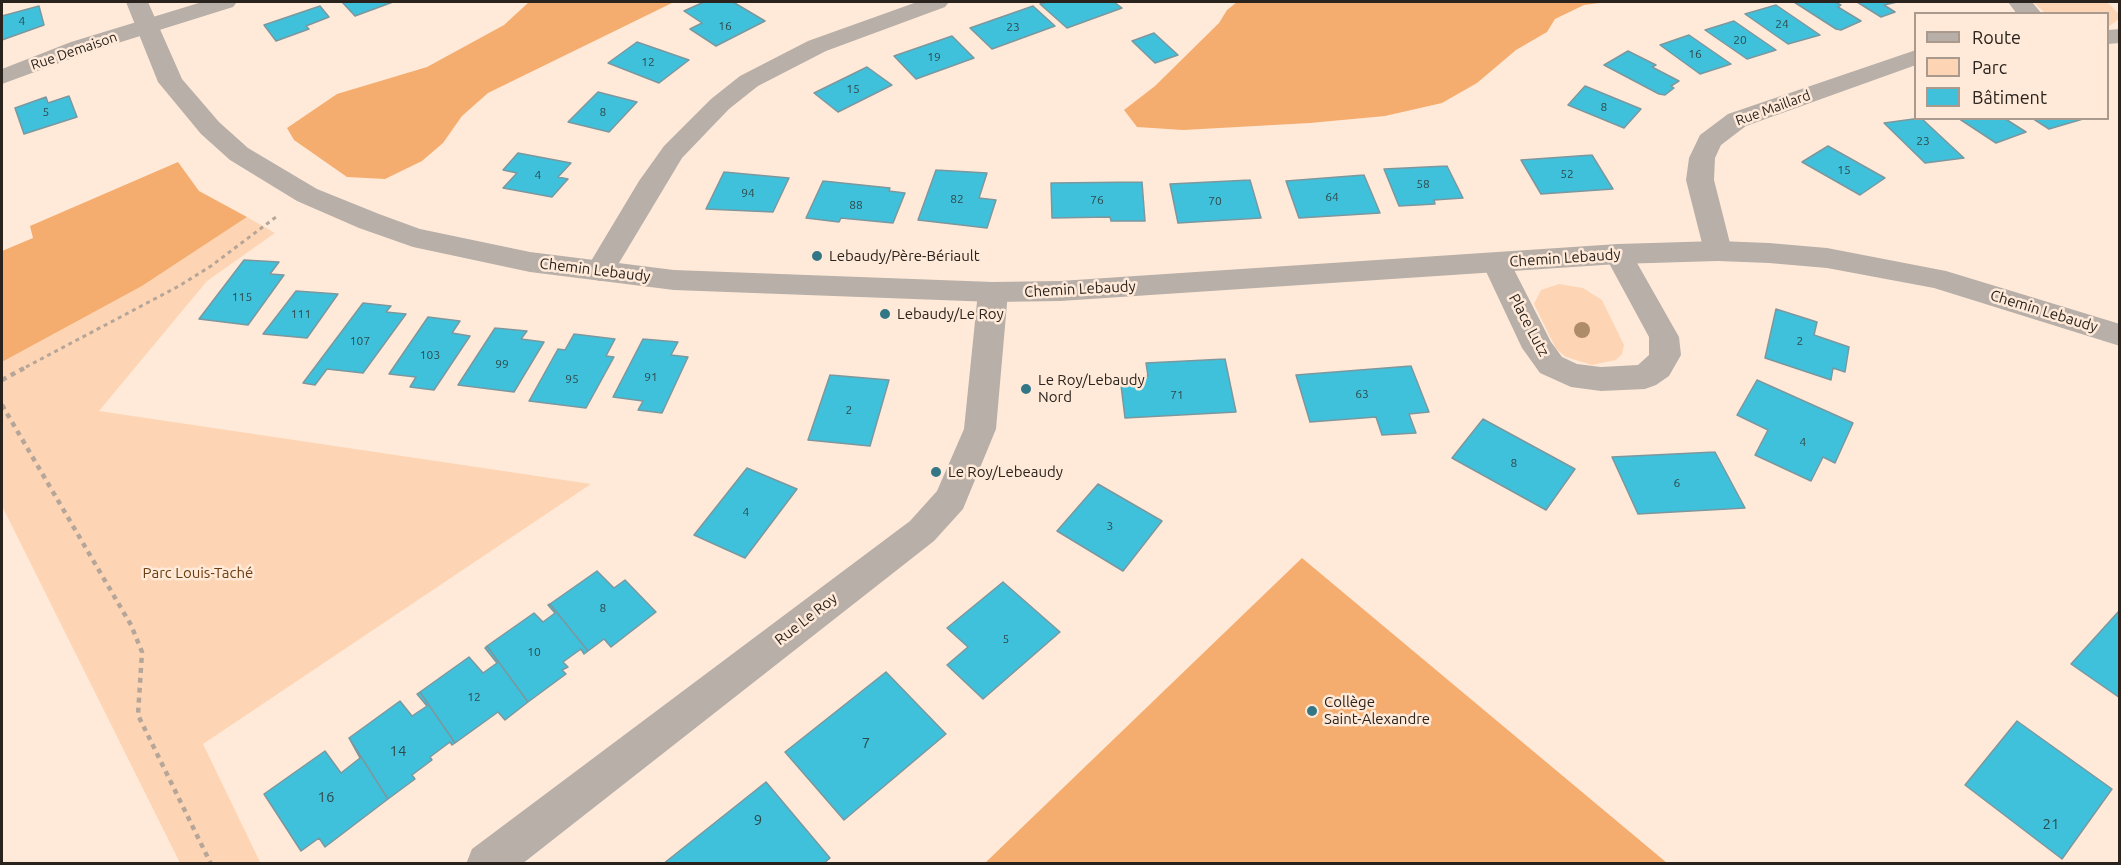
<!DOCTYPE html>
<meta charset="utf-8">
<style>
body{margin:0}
#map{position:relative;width:2121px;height:865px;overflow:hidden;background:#ffead9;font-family:Ubuntu,sans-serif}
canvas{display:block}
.frame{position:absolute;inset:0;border:3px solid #2a231d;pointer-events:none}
.legend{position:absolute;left:1914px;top:12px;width:195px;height:108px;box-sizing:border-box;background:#ffead9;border:2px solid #aa9a8e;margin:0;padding:8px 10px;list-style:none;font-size:18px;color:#2a231d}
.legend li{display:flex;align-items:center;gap:12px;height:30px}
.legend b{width:30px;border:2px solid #aa9a8e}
</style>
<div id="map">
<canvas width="2121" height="865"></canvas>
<div class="frame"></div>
<ul class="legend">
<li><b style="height:8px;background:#b8afa8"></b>Route</li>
<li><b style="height:16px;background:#fdd5b4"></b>Parc</li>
<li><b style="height:16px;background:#3fc1db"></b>Bâtiment</li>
</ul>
</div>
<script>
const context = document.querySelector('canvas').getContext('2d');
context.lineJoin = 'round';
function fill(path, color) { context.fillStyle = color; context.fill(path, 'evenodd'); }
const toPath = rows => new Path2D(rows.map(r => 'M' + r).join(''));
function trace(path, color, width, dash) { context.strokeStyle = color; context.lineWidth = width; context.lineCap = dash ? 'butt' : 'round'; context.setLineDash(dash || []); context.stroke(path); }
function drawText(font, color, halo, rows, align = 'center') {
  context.font = font + ' Ubuntu,sans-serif'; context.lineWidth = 5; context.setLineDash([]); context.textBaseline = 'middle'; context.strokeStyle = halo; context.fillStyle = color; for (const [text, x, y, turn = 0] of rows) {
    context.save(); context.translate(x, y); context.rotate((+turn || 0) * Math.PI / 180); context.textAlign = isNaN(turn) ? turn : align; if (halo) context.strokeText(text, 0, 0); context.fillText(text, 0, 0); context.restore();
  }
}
fill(toPath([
 [2033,2,2107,2,2118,13,2119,19,2108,27,2108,14,2045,13],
 [247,217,275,233,207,281,99,411,591,484,203,744,261,864,180,863,2,506,2,362,142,286],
 [1559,284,1583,288,1602,300,1624,345,1622,354,1616,360,1592,365,1566,357,1556,349,1534,304,1541,290]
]), '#fdd5b4');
fill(toPath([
 [529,2,674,2,488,93,462,116,443,143,422,161,385,179,347,177,294,140,287,128,337,94,427,67,504,25],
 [1237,2,1607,2,1584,5,1555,19,1547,32,1516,50,1477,83,1442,103,1385,116,1310,123,1183,130,1137,127,1124,110,1155,86,1219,23,1227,10],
 [178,162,199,191,247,217,142,286,2,362,2,251,33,238,30,226],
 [1302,558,1667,863,985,863]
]), '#f5ad6f');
const building = toPath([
 [342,2,393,2,355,16,342,2],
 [704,2,733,2,765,21,716,46,690,29,702,23,684,11,704,2],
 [1047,2,1114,2,1122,8,1067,28,1040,4,1047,2],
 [1794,2,1835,2,1841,5,1838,7,1861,21,1841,30,1836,29,1794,2],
 [1857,2,1897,2,1884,5,1895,12,1881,17,1857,2],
 [1776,5,1820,35,1788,44,1745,14,1776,5],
 [39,6,44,25,2,40,2,16,39,6],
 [320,6,329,17,306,26,309,29,276,41,264,25,320,6],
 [1033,6,1055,26,992,49,970,28,1033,6],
 [1734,21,1776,50,1747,59,1705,30,1734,21],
 [1154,33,1178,55,1155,63,1132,41,1154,33],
 [1689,35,1731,64,1700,74,1660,45,1689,35],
 [952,36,974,58,916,79,894,56,952,36],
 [637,42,689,60,659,83,608,63,637,42],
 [1628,51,1656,65,1652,67,1679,81,1671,86,1674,88,1665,95,1659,94,1604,65,1628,51],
 [867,67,892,85,838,112,814,93,867,67],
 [1585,86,1641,109,1624,128,1568,105,1585,86],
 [598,92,637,102,609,132,568,122,598,92],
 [69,96,77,117,24,134,15,108,46,97,48,103,69,96],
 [1921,118,1964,158,1925,163,1884,123,1921,118],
 [1958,118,2004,118,2026,132,1996,143,1958,118],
 [2032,118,2082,118,2083,119,2049,129,2032,118],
 [1828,146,1885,178,1860,195,1802,162,1828,146],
 [518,153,571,163,558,177,568,179,552,197,503,188,517,173,503,170,518,153],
 [1592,155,1613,189,1541,194,1521,160,1592,155],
 [1447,166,1463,198,1434,200,1435,204,1399,206,1384,169,1447,166],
 [936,170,987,173,979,198,996,200,987,228,918,220,936,170],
 [724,172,789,178,773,212,706,209,724,172],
 [1364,175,1380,213,1299,218,1286,181,1364,175],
 [1250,180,1261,218,1178,223,1170,184,1250,180],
 [823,181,890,188,889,191,905,193,893,223,841,218,839,222,806,218,823,181],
 [1142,182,1145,221,1111,221,1110,217,1052,218,1051,183,1142,182],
 [244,260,279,262,270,274,284,275,248,325,199,319,244,260],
 [296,291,338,294,307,338,263,334,296,291],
 [363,303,391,306,386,312,406,314,363,373,327,369,315,385,303,383,363,303],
 [1776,309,1817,322,1814,335,1849,347,1845,372,1833,368,1831,380,1765,358,1776,309],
 [428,317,460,321,452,333,470,336,434,390,410,387,416,377,389,374,428,317],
 [495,328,527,331,521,339,544,342,514,392,458,385,495,328],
 [574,334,615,339,606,356,614,357,586,408,529,401,558,349,565,350,574,334],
 [643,339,678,342,671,355,688,357,662,413,638,410,643,401,613,397,643,339],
 [1225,359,1236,412,1125,418,1120,377,1148,376,1146,363,1225,359],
 [1411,366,1429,412,1409,414,1416,433,1382,435,1376,417,1310,422,1296,375,1411,366],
 [830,375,889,380,870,446,808,440,830,375],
 [1757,380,1853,423,1835,463,1823,457,1811,481,1755,455,1768,430,1737,415,1757,380],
 [1483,419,1575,469,1546,510,1452,458,1483,419],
 [1715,452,1745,508,1638,514,1612,457,1715,452],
 [747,468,797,489,745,558,694,535,747,468],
 [1098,484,1162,521,1123,571,1057,531,1098,484],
 [597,571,614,588,625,580,656,612,611,647,604,639,588,651,550,604,597,571],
 [1003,582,1060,632,983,699,947,665,968,647,947,628,1003,582],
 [550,604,588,651,584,654,581,649,563,662,568,667,562,670,566,674,528,702,487,646,534,613,543,622,555,613,548,605,550,604],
 [2119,611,2120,611,2120,698,2071,664,2119,611],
 [487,646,528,702,505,720,498,712,455,743,420,692,469,657,483,673,497,663,485,648,487,646],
 [886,672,946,734,844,820,785,752,886,672],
 [420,692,455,743,452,745,450,742,430,757,432,760,412,775,415,779,388,799,349,738,400,701,412,716,427,706,417,694,420,692],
 [2017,721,2112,789,2062,859,1965,785,2017,721],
 [349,738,388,799,325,847,319,838,301,851,264,794,325,751,341,773,360,758,349,738],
 [766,782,830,858,823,864,663,864,766,782]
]);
fill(building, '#3fc1db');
trace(building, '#7c979d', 1.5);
trace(toPath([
 [26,367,179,286,211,266,276,217]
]), '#b6a699', 3, [4, 4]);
trace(toPath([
 [2,380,28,366],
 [2,405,131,625,142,652,138,715,211,864]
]), '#b6a699', 4.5, [5, 5]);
fill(toPath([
 [202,2,237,2,233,7,89,52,2,84,2,69,71,42,202,2],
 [917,2,949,2,945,7,826,51,758,86,729,109,682,158,610,278,600,281,590,278,585,271,639,181,664,146,711,99,740,76,808,41,917,2],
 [2008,2,2032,2,2042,14,2017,14,2008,2],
 [2120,29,2120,43,2108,44,2108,30,2120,29],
 [1916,50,1916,65,1746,126,1721,145,1715,158,1714,180,1732,251,1728,258,1718,261,1708,258,1704,251,1686,180,1689,158,1700,135,1728,114,1916,50],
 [1618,244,1628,247,1679,337,1681,355,1669,376,1656,385,1645,389,1601,391,1571,387,1540,373,1522,348,1482,263,1487,256,1497,253,1507,256,1551,342,1562,357,1577,364,1601,367,1638,365,1649,355,1649,337,1604,254,1608,247,1618,244],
 [993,282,1004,285,1008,292,996,429,963,509,934,541,522,864,466,864,472,849,910,521,937,491,964,429,978,292,982,285,993,282]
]), '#b8afa8');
fill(toPath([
 [126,2,148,2,182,79,219,122,248,148,317,189,379,214,420,229,530,252,674,270,993,282,1060,281,1618,244,1718,241,1769,243,1827,248,1946,271,2120,324,2120,346,1934,288,1827,268,1769,263,1718,261,1618,264,1060,301,993,302,674,290,530,272,413,247,359,228,297,201,230,160,201,134,158,82,126,2]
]), '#b8afa8');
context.fillStyle = '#ae8b69';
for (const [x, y] of [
 [1582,330]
]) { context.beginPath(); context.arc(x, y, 8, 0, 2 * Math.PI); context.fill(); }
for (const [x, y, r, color] of [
 [817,256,6,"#337786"],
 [885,314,6,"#337786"],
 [1026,389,6,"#337786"],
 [936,472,6,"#337786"],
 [1312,711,6,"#337786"]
]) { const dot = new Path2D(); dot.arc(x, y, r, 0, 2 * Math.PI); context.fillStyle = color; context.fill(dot); trace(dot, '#ffead9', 2); }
drawText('12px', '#2f4a4c', null, [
 ["4",22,21],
 ["24",1782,24],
 ["16",725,26],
 ["23",1013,27],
 ["20",1740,40],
 ["16",1695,54],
 ["19",934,57],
 ["12",648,62],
 ["15",853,89],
 ["8",1604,107],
 ["5",46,112],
 ["8",603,112],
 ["23",1923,141],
 ["15",1844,170],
 ["52",1567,174],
 ["4",538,175],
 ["58",1423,184],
 ["94",748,193],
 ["64",1332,197],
 ["82",957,199],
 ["76",1097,200],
 ["70",1215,201],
 ["88",856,205],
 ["115",242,297],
 ["111",301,314],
 ["107",360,341],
 ["2",1800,341],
 ["103",430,355],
 ["99",502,364],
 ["91",651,377],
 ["95",572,379],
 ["63",1362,394],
 ["71",1177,395],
 ["2",849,410],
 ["4",1803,442],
 ["8",1514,463],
 ["6",1677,483],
 ["4",746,512],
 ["3",1110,526],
 ["8",603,608],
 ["5",1006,639],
 ["10",534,652],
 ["12",474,697]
]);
drawText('14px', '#2a231d', '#ffead9', [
 ["Rue Demaison",74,51,-19],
 ["Rue Maillard",1773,108,-20]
]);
drawText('15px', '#2a231d', '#ffead9', [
 ["Lebaudy/Père-Bériault",829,256],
 ["Lebaudy/Le Roy",897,314],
 ["Le Roy/Lebaudy",1038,380],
 ["Nord",1038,397],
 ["Le Roy/Lebeaudy",948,472],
 ["Collège",1324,702],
 ["Saint-Alexandre",1324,719]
], 'left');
drawText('15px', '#2a231d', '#ffead9', [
 ["Chemin Lebaudy",1565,258,-4],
 ["Chemin Lebaudy",595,270,7],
 ["Chemin Lebaudy",1080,289,-3],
 ["Chemin Lebaudy",2044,311,17],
 ["Place Lutz",1529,325,62],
 ["Rue Le Roy",806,619,-38]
]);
drawText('15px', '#6c3d0e', '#ffead9', [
 ["Parc Louis-Taché",198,573]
]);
drawText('15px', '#2f4a4c', null, [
 ["7",866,743],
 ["14",398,751],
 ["16",326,797],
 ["9",758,820],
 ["21",2051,824]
]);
</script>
